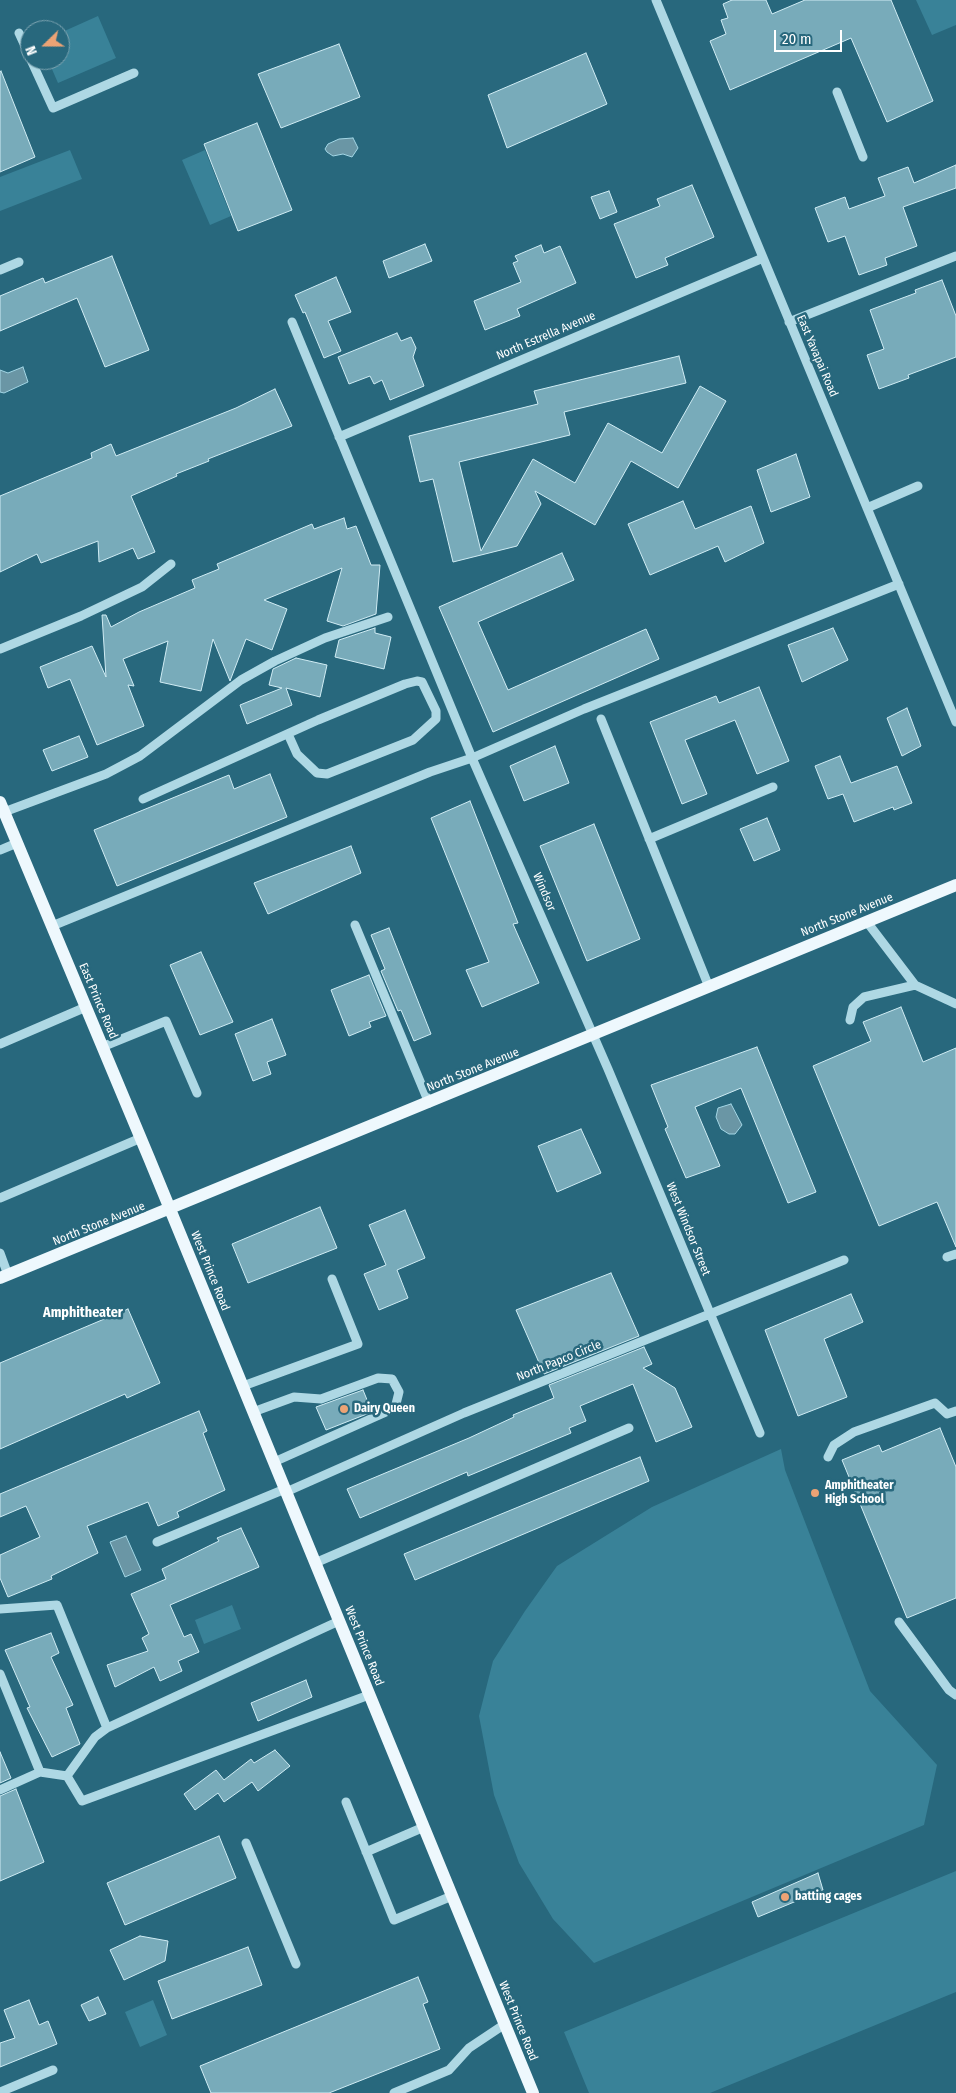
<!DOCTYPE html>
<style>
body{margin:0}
#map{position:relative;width:956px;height:2093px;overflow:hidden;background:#28687d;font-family:"Fira Sans Condensed",sans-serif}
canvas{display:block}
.north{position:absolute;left:20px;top:20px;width:50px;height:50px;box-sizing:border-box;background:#28687d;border:1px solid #7ea4b1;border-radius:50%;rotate:248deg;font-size:14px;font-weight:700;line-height:20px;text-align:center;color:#fff}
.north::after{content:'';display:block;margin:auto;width:18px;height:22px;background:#eca375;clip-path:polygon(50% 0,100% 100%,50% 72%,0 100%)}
.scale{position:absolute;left:774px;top:30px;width:68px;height:22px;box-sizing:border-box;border:2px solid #fff;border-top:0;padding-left:6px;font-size:15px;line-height:18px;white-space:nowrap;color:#fff;-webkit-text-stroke:4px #28687d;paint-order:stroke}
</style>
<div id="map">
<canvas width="956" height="2093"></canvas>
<div class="north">N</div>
<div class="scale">20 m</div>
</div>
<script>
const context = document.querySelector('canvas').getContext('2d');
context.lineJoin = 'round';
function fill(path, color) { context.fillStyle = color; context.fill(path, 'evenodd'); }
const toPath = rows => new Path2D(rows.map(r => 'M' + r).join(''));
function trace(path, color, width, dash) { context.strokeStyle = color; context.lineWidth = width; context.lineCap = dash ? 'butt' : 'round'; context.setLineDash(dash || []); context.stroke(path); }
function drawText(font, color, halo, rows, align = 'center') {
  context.font = font + ' "Fira Sans Condensed",sans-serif'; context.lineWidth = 5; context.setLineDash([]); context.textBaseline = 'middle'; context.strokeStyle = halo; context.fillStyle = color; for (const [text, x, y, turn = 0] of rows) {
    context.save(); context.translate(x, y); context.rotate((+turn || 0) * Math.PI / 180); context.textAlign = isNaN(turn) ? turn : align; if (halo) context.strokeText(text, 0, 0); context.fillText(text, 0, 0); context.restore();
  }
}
fill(toPath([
 [916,0,956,0,956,25,932,35],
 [98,16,116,58,58,83,48,60,60,60,60,33],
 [70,150,82,179,0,211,0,177],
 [205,150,231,216,210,225,182,160],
 [781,1449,785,1470,870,1691,937,1765,924,1825,594,1963,553,1919,519,1863,494,1795,479,1716,493,1661,525,1611,557,1566,652,1507],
 [232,1605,241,1629,204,1644,195,1620],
 [956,1871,956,1992,710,2093,589,2093,564,2032],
 [153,2000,167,2035,140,2047,125,2012]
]), '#398298');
const water = toPath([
 [353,138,358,148,352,157,343,154,333,156,327,152,325,149,328,144,339,139,353,138],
 [23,367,28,382,4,393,0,392,0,370,8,373,23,367],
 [731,1104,742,1125,735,1134,729,1134,721,1129,716,1117,718,1108,731,1104],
 [126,1536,141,1570,125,1577,110,1542,126,1536]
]);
fill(water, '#6a96a5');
trace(water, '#a3d6e5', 1);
const building = toPath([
 [732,0,766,0,772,14,805,0,891,0,933,101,887,122,851,38,730,90,710,41,726,34,721,20,728,18,723,4,732,0],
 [339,44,360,97,281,128,258,74,339,44],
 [586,53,607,104,507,148,488,95,586,53],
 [1,71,35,157,0,172,0,72,1,71],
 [257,123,292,210,238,231,204,144,257,123],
 [956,165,956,188,903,207,917,246,885,258,887,265,859,275,845,236,828,242,815,208,845,197,849,209,885,196,878,178,908,167,914,183,956,165],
 [692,185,714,237,665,258,668,265,636,278,614,224,660,206,657,199,692,185],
 [609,191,617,212,600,219,591,197,609,191],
 [425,244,432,261,389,278,383,261,425,244],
 [541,245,544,253,560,246,576,283,517,309,520,316,485,330,474,301,521,282,513,263,518,261,515,256,541,245],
 [112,256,149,350,105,367,77,298,0,331,0,296,43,278,45,283,112,256],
 [336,277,351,312,328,321,341,351,324,358,305,312,303,313,295,295,336,277],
 [942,280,956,316,956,357,908,375,909,378,879,389,867,355,884,349,870,310,916,293,915,290,942,280],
 [397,333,401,341,411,337,416,348,413,357,424,386,390,400,382,380,374,384,370,376,349,384,338,357,397,333],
 [679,356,686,383,564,412,570,435,459,462,481,551,533,459,575,483,608,423,662,453,700,386,726,401,678,488,631,461,595,525,535,491,541,504,517,546,453,562,433,479,420,482,409,436,538,404,534,391,679,356],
 [275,389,292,426,208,459,209,461,176,474,177,476,131,496,155,552,138,559,133,548,99,562,98,541,41,563,37,554,0,572,0,496,92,458,91,453,111,444,116,456,236,408,275,389],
 [796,454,810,497,771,512,757,470,796,454],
 [683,501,695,529,751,506,764,543,725,562,718,546,650,575,628,524,683,501],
 [344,518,347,529,356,526,371,565,380,565,376,614,343,626,327,621,342,568,264,600,287,609,272,650,246,639,230,681,213,639,201,691,160,682,168,641,123,659,134,686,128,685,144,726,97,745,70,679,48,688,40,667,92,646,106,677,102,615,106,615,111,627,139,612,195,588,192,580,219,569,217,564,312,524,314,529,344,518],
 [562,553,574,580,478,622,508,690,646,629,659,659,493,732,439,607,562,553],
 [375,628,375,633,391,637,384,669,335,657,339,640,375,628],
 [833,628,848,660,802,682,788,645,833,628],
 [296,658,327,665,320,697,286,688,292,705,247,724,240,705,282,688,269,685,273,669,296,658],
 [759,687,789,761,757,774,735,720,685,740,707,794,682,804,650,722,716,696,719,703,759,687],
 [907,708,921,746,902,756,887,718,907,708],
 [79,736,88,757,52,771,43,750,79,736],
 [555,746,569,783,524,801,510,766,555,746],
 [840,756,851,783,897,766,912,803,894,810,893,807,854,822,843,794,828,799,815,766,840,756],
 [270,774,287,817,117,886,94,830,229,775,234,789,270,774],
 [470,801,518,923,513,924,539,983,482,1007,466,970,489,962,431,818,470,801],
 [767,818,780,850,754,861,740,829,767,818],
 [594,824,640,939,587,961,540,846,594,824],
 [351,846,361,873,268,914,254,883,351,846],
 [389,928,431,1034,414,1041,401,1010,398,1011,381,971,385,969,371,935,389,928],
 [201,952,233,1022,200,1035,170,965,201,952],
 [369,975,386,1016,369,1022,371,1027,349,1036,331,990,369,975],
 [901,1007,923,1062,956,1048,956,1247,937,1202,879,1226,813,1066,871,1041,863,1022,901,1007],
 [272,1019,286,1055,267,1062,271,1074,253,1081,235,1034,272,1019],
 [757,1047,816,1192,788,1203,741,1088,695,1107,720,1166,686,1178,665,1129,668,1127,651,1085,757,1047],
 [581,1129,601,1173,557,1192,538,1146,581,1129],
 [320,1207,337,1248,248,1283,232,1244,320,1207],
 [405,1210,425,1258,397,1270,408,1298,379,1310,364,1274,386,1265,369,1225,405,1210],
 [611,1273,639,1336,544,1374,516,1310,611,1273],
 [851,1294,863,1322,824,1339,847,1397,798,1416,765,1330,851,1294],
 [128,1309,160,1383,127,1398,125,1394,0,1449,0,1363,128,1309],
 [644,1347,652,1364,643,1368,675,1388,692,1427,656,1442,633,1384,580,1406,586,1421,569,1428,571,1433,468,1476,467,1472,360,1518,347,1489,469,1438,514,1417,513,1415,554,1398,549,1385,644,1347],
 [363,1390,372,1412,326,1430,316,1407,363,1390],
 [199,1411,207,1431,203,1433,225,1490,177,1512,179,1517,158,1526,148,1502,87,1526,98,1553,51,1576,52,1579,8,1597,0,1578,0,1555,40,1537,26,1506,0,1517,0,1494,199,1411],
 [940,1428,956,1467,956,1598,907,1618,842,1460,879,1445,882,1452,940,1428],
 [640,1457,649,1481,415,1580,404,1554,640,1457],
 [241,1528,259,1567,170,1605,184,1637,191,1634,199,1652,178,1661,182,1671,160,1681,154,1667,115,1687,107,1665,148,1651,142,1638,149,1634,131,1594,166,1579,162,1569,219,1541,217,1538,241,1528],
 [51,1633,59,1653,51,1657,73,1705,66,1708,80,1744,52,1757,27,1708,30,1707,5,1650,51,1633],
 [306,1680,312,1697,258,1721,251,1703,306,1680],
 [275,1750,290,1766,258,1791,252,1782,224,1802,218,1793,195,1810,184,1794,216,1770,224,1780,251,1759,254,1763,275,1750],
 [0,1752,11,1778,0,1783,0,1752],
 [16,1789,44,1862,0,1881,0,1796,16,1789],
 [219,1836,236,1878,125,1925,107,1883,219,1836],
 [818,1873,823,1890,758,1917,752,1902,818,1873],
 [140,1936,168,1941,165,1961,124,1980,110,1950,140,1936],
 [248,1947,262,1985,172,2019,158,1981,248,1947],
 [418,1977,428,2002,423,2004,440,2049,329,2093,211,2093,200,2066,418,1977],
 [98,1997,106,2014,89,2021,81,2005,98,1997],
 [29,2000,39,2025,48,2021,57,2044,0,2067,0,2043,15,2038,4,2010,29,2000]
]);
fill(building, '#78abba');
trace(building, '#d0ecf4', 1);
trace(toPath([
 [656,0,956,722],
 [19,33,30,57],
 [31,60,53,108,134,73],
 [837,92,863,157],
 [0,270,19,262],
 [292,322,472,758,608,1069,760,1433],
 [789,322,956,256],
 [339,437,763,258],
 [867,508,918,486],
 [0,649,81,616,142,587,171,564],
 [601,719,709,987],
 [143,799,318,720,405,684,417,681,422,682,436,711,436,719,413,740,327,774,317,773,297,754,288,734],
 [4,812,106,774,140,756,241,680,275,661,325,638,388,617],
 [649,839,773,787],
 [0,850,17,843],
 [867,922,915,985],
 [355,925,429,1103],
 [52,926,430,772,472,758,584,709,899,584],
 [850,1020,853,1007,864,997,915,985,956,1004],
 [0,1044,86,1007],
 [102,1047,166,1021,197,1093],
 [0,1198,141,1138],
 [0,1253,8,1275],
 [947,1257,956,1254],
 [243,1386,358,1344,332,1279],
 [253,1412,294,1397,321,1399,378,1378,392,1379,399,1392,395,1408,274,1462],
 [828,1457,834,1445,854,1432,935,1403,947,1414,956,1411],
 [286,1492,464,1413,844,1260],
 [157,1542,285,1489],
 [315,1563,629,1428],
 [0,1609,57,1605,107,1728],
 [899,1622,949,1690,956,1695],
 [0,1674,40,1772],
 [67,1776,95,1737,107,1728,339,1621],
 [0,1790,40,1772,67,1776,82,1801,369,1695],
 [346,1802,394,1920,452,1896],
 [246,1843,296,1964],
 [366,1852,424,1827],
 [0,2092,53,2070],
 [394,2093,449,2070,469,2048,505,2024]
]), '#aed8e4', 9);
trace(toPath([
 [0,802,149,1158,533,2093],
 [0,1278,956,885]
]), '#eef8fd', 12);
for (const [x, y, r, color] of [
 [344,1409,5,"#eca375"],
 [815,1493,5,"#eca375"],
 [785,1897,5,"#eca375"]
]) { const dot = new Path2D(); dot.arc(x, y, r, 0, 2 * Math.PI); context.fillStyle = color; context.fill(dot); trace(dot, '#28687d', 2); }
drawText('12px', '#fff', '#28687d', [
 ["North Estrella Avenue",546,336,-23],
 ["East Yavapai Road",817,356,67],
 ["Windsor",544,892,67],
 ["North Stone Avenue",847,915,-22],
 ["East Prince Road",98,1001,67],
 ["North Stone Avenue",473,1070,-22],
 ["North Stone Avenue",99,1224,-22],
 ["West Windsor Street",688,1229,68],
 ["West Prince Road",210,1271,68],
 ["North Papco Circle",559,1361,-22],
 ["West Prince Road",364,1646,68],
 ["West Prince Road",518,2021,68]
]);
drawText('bold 12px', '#fff', '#28687d', [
 ["Dairy Queen",354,1409],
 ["Amphitheater",825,1486],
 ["High School",825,1500],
 ["batting cages",795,1897]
], 'left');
drawText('bold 14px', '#fff', '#28687d', [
 ["Amphitheater",83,1313]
]);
</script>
